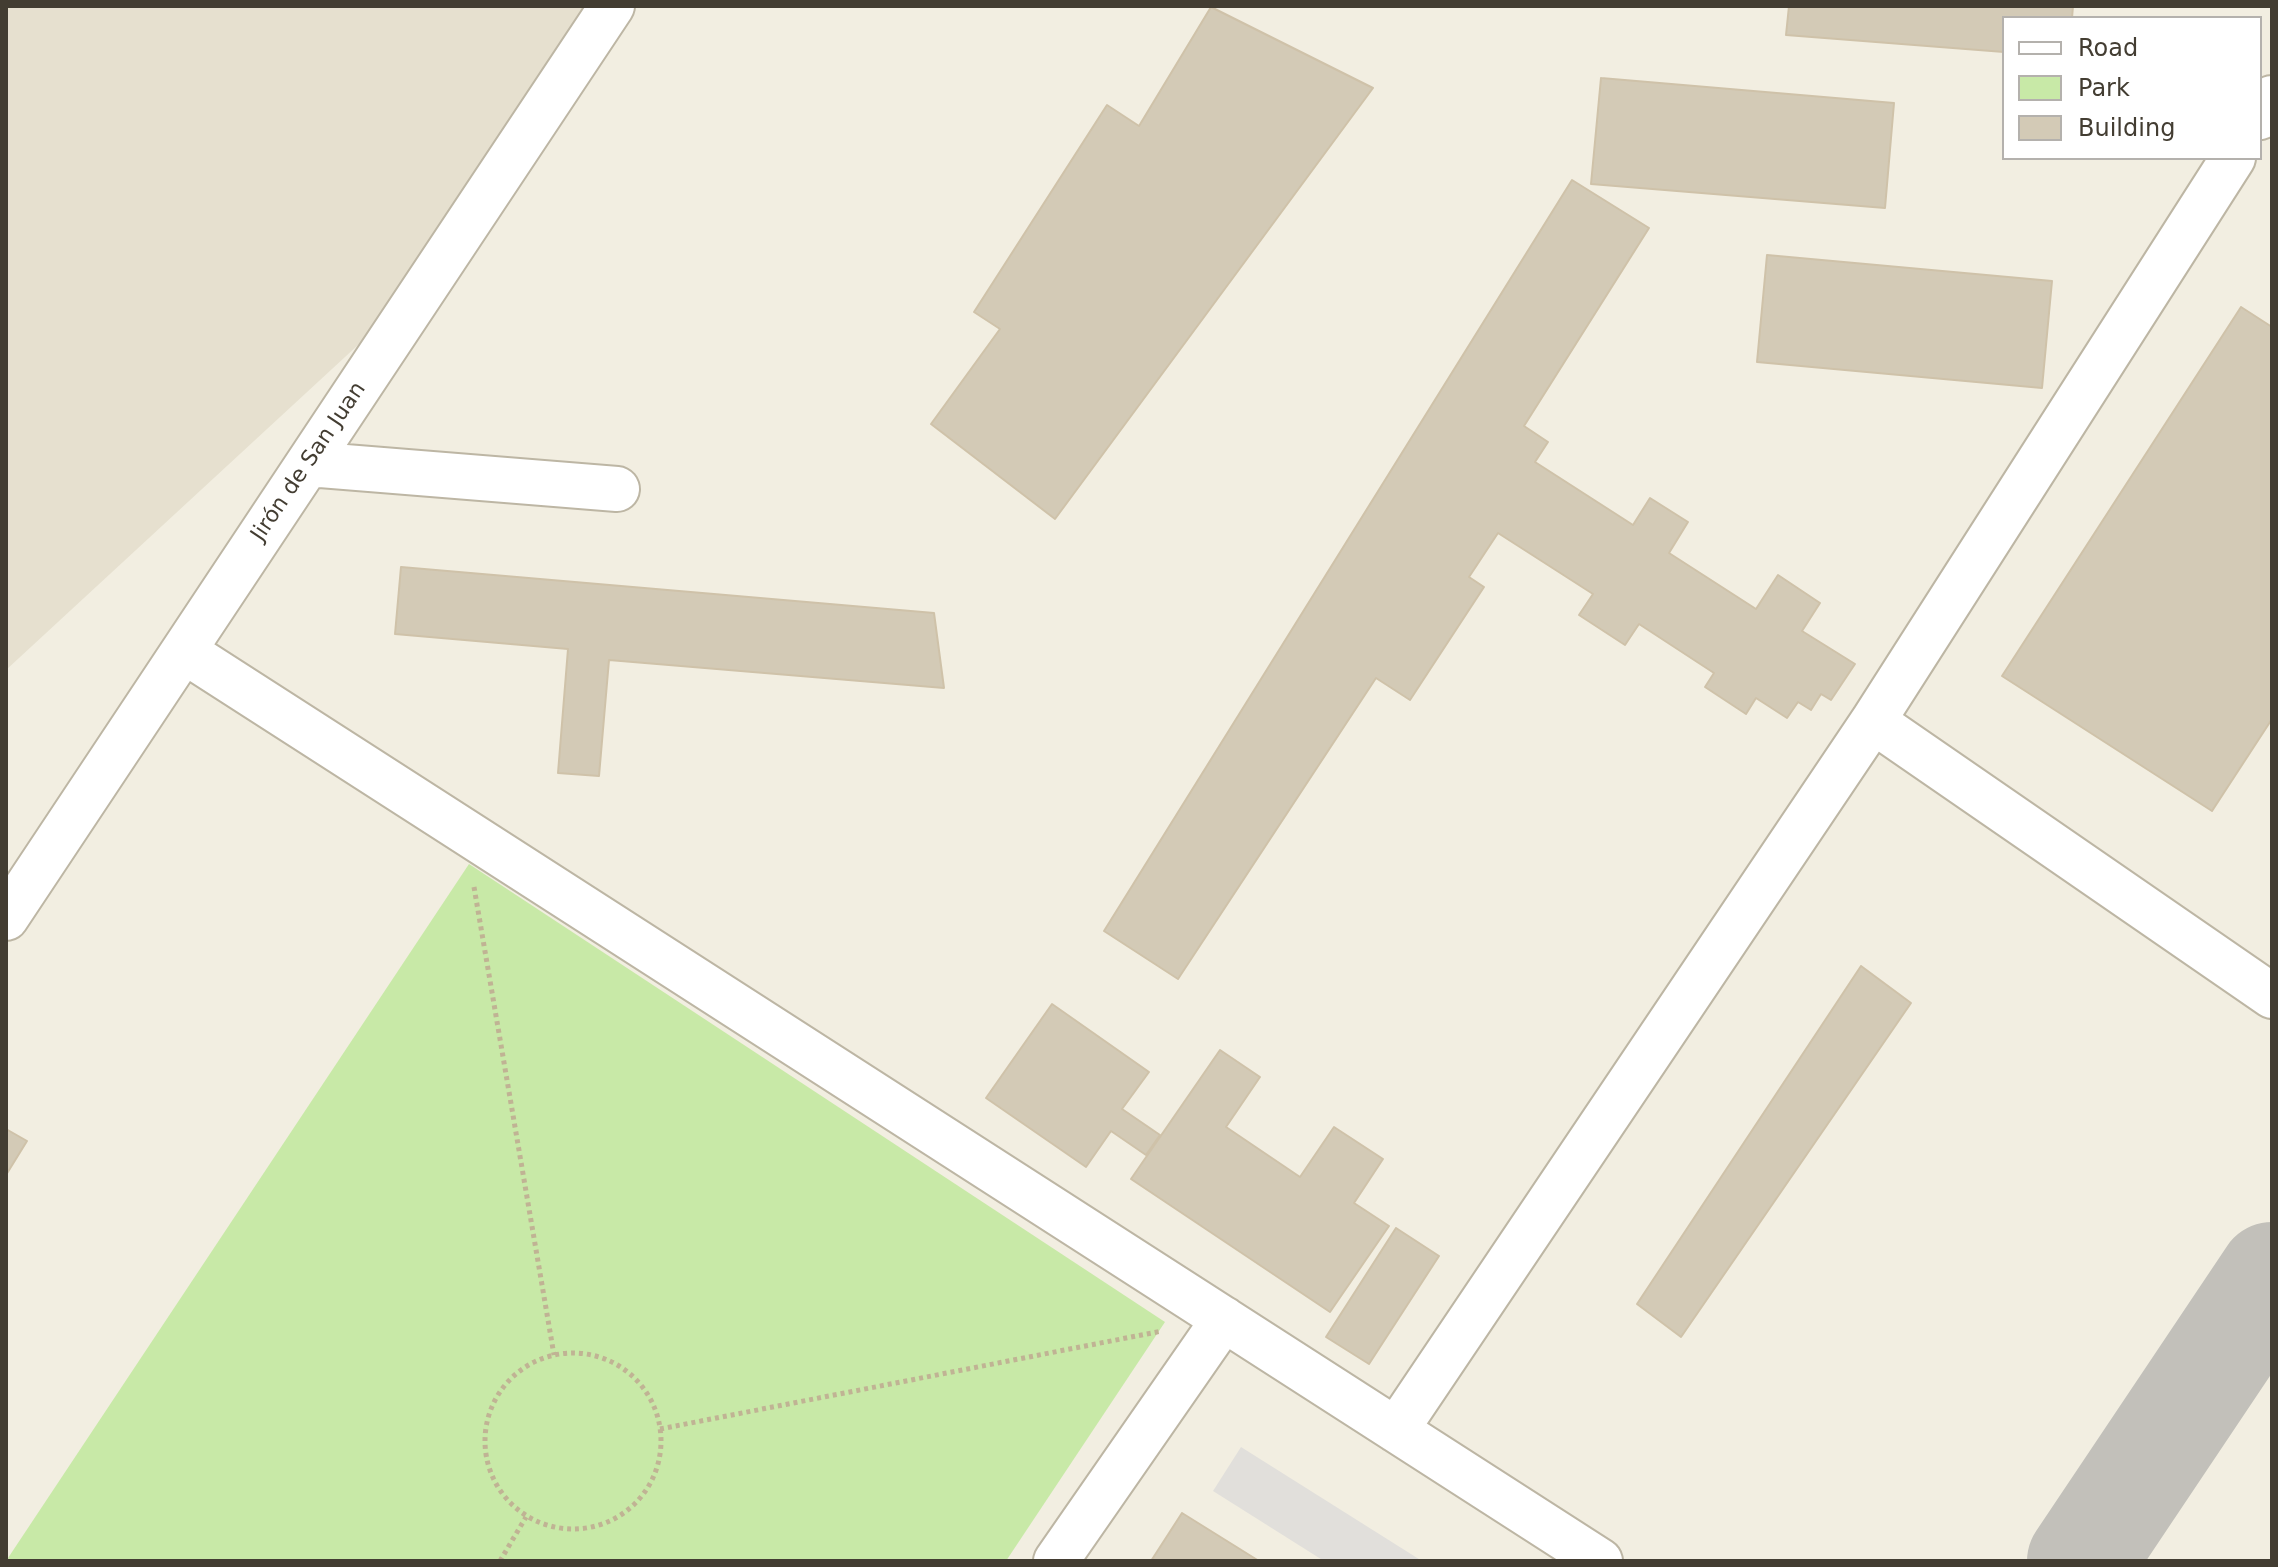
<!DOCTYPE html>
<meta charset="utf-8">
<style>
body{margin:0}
#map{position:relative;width:2278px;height:1567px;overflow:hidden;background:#f2eee1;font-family:"DejaVu Sans",sans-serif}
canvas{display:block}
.frame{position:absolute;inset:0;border:8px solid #433d32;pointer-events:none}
.legend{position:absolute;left:2002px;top:16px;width:260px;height:144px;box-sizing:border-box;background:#fff;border:2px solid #b4b1ad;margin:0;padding:10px 14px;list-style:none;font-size:24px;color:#433d32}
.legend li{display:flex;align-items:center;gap:16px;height:40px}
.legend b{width:40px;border:2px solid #b4b1ad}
</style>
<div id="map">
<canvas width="2278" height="1567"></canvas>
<div class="frame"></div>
<ul class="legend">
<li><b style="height:10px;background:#fff"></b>Road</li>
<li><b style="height:22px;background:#c8e9a7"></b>Park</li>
<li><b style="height:22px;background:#d3cab6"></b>Building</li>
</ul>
</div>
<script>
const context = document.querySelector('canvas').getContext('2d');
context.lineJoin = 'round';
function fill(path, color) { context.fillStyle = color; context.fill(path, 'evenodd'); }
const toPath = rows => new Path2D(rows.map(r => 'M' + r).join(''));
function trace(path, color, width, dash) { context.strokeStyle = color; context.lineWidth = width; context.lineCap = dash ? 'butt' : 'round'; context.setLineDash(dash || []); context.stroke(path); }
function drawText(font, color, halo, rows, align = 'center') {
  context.font = font + ' "DejaVu Sans",sans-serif'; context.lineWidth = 6; context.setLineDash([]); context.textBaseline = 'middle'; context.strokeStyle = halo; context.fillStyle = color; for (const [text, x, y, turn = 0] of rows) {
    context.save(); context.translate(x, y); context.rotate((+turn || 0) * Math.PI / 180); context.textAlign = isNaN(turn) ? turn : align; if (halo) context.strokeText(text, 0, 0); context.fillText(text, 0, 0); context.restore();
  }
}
fill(toPath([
 [6,6,598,6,397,309,6,670]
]), '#e6e0cf');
fill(toPath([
 [469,864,1165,1322,1006,1561,6,1561]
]), '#c8e9a7');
fill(toPath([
 [1241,1447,1422,1561,1324,1561,1213,1491]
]), '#e1dfdb');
trace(toPath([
 [2081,1561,2272,1276]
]), '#c2c0ba', 108);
const building = toPath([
 [1789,6,2073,6,2072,18,2004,18,2004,52,1786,35,1789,6],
 [1211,7,1373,88,1055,519,931,424,1000,329,974,312,1107,105,1139,126,1211,7],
 [1601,78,1894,103,1885,208,1591,184,1601,78],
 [1572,180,1649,228,1524,426,1548,442,1535,462,1633,525,1650,498,1688,522,1669,553,1756,609,1778,575,1820,603,1802,631,1855,664,1831,700,1821,694,1811,710,1798,702,1787,718,1756,698,1746,714,1705,687,1714,673,1639,624,1625,645,1579,615,1593,594,1498,533,1469,577,1484,587,1410,700,1376,678,1178,979,1104,931,1572,180],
 [1767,255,2052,281,2042,388,1757,362,1767,255],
 [2241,307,2272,327,2272,719,2212,811,2002,676,2241,307],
 [401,567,934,613,944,688,609,660,599,776,558,773,568,649,395,634,401,567],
 [1861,966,1911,1003,1681,1337,1637,1304,1861,966],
 [1052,1004,1149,1072,1122,1109,1160,1135,1146,1155,1111,1131,1086,1167,986,1098,1052,1004],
 [1220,1050,1260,1077,1226,1127,1300,1177,1334,1127,1383,1159,1354,1203,1389,1226,1330,1312,1131,1179,1220,1050],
 [6,1129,27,1141,6,1175,6,1129],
 [1396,1228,1439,1256,1369,1364,1326,1337,1396,1228],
 [1182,1513,1259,1561,1151,1561,1182,1513]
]);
fill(building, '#d3cab6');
trace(building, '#cfc2a9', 2);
const minor = toPath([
 [2260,117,2272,98],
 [308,464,617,489],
 [184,651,1600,1561],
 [1873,721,2272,996],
 [6,918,612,6],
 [1396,1430,1873,721,2233,158],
 [1056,1561,1224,1319]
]);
trace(minor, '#bdb6a4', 48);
trace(toPath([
 [474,887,554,1355],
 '485 1441a88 88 0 1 1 176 0a88 88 0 1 1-176 0Z',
 [660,1429,1162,1331],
 [500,1561,526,1517]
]), '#c0b394', 5, [4, 4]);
trace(minor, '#fff', 44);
drawText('22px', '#433d32', '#fff', [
 ["Jirón de San Juan",309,462,-56]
]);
</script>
